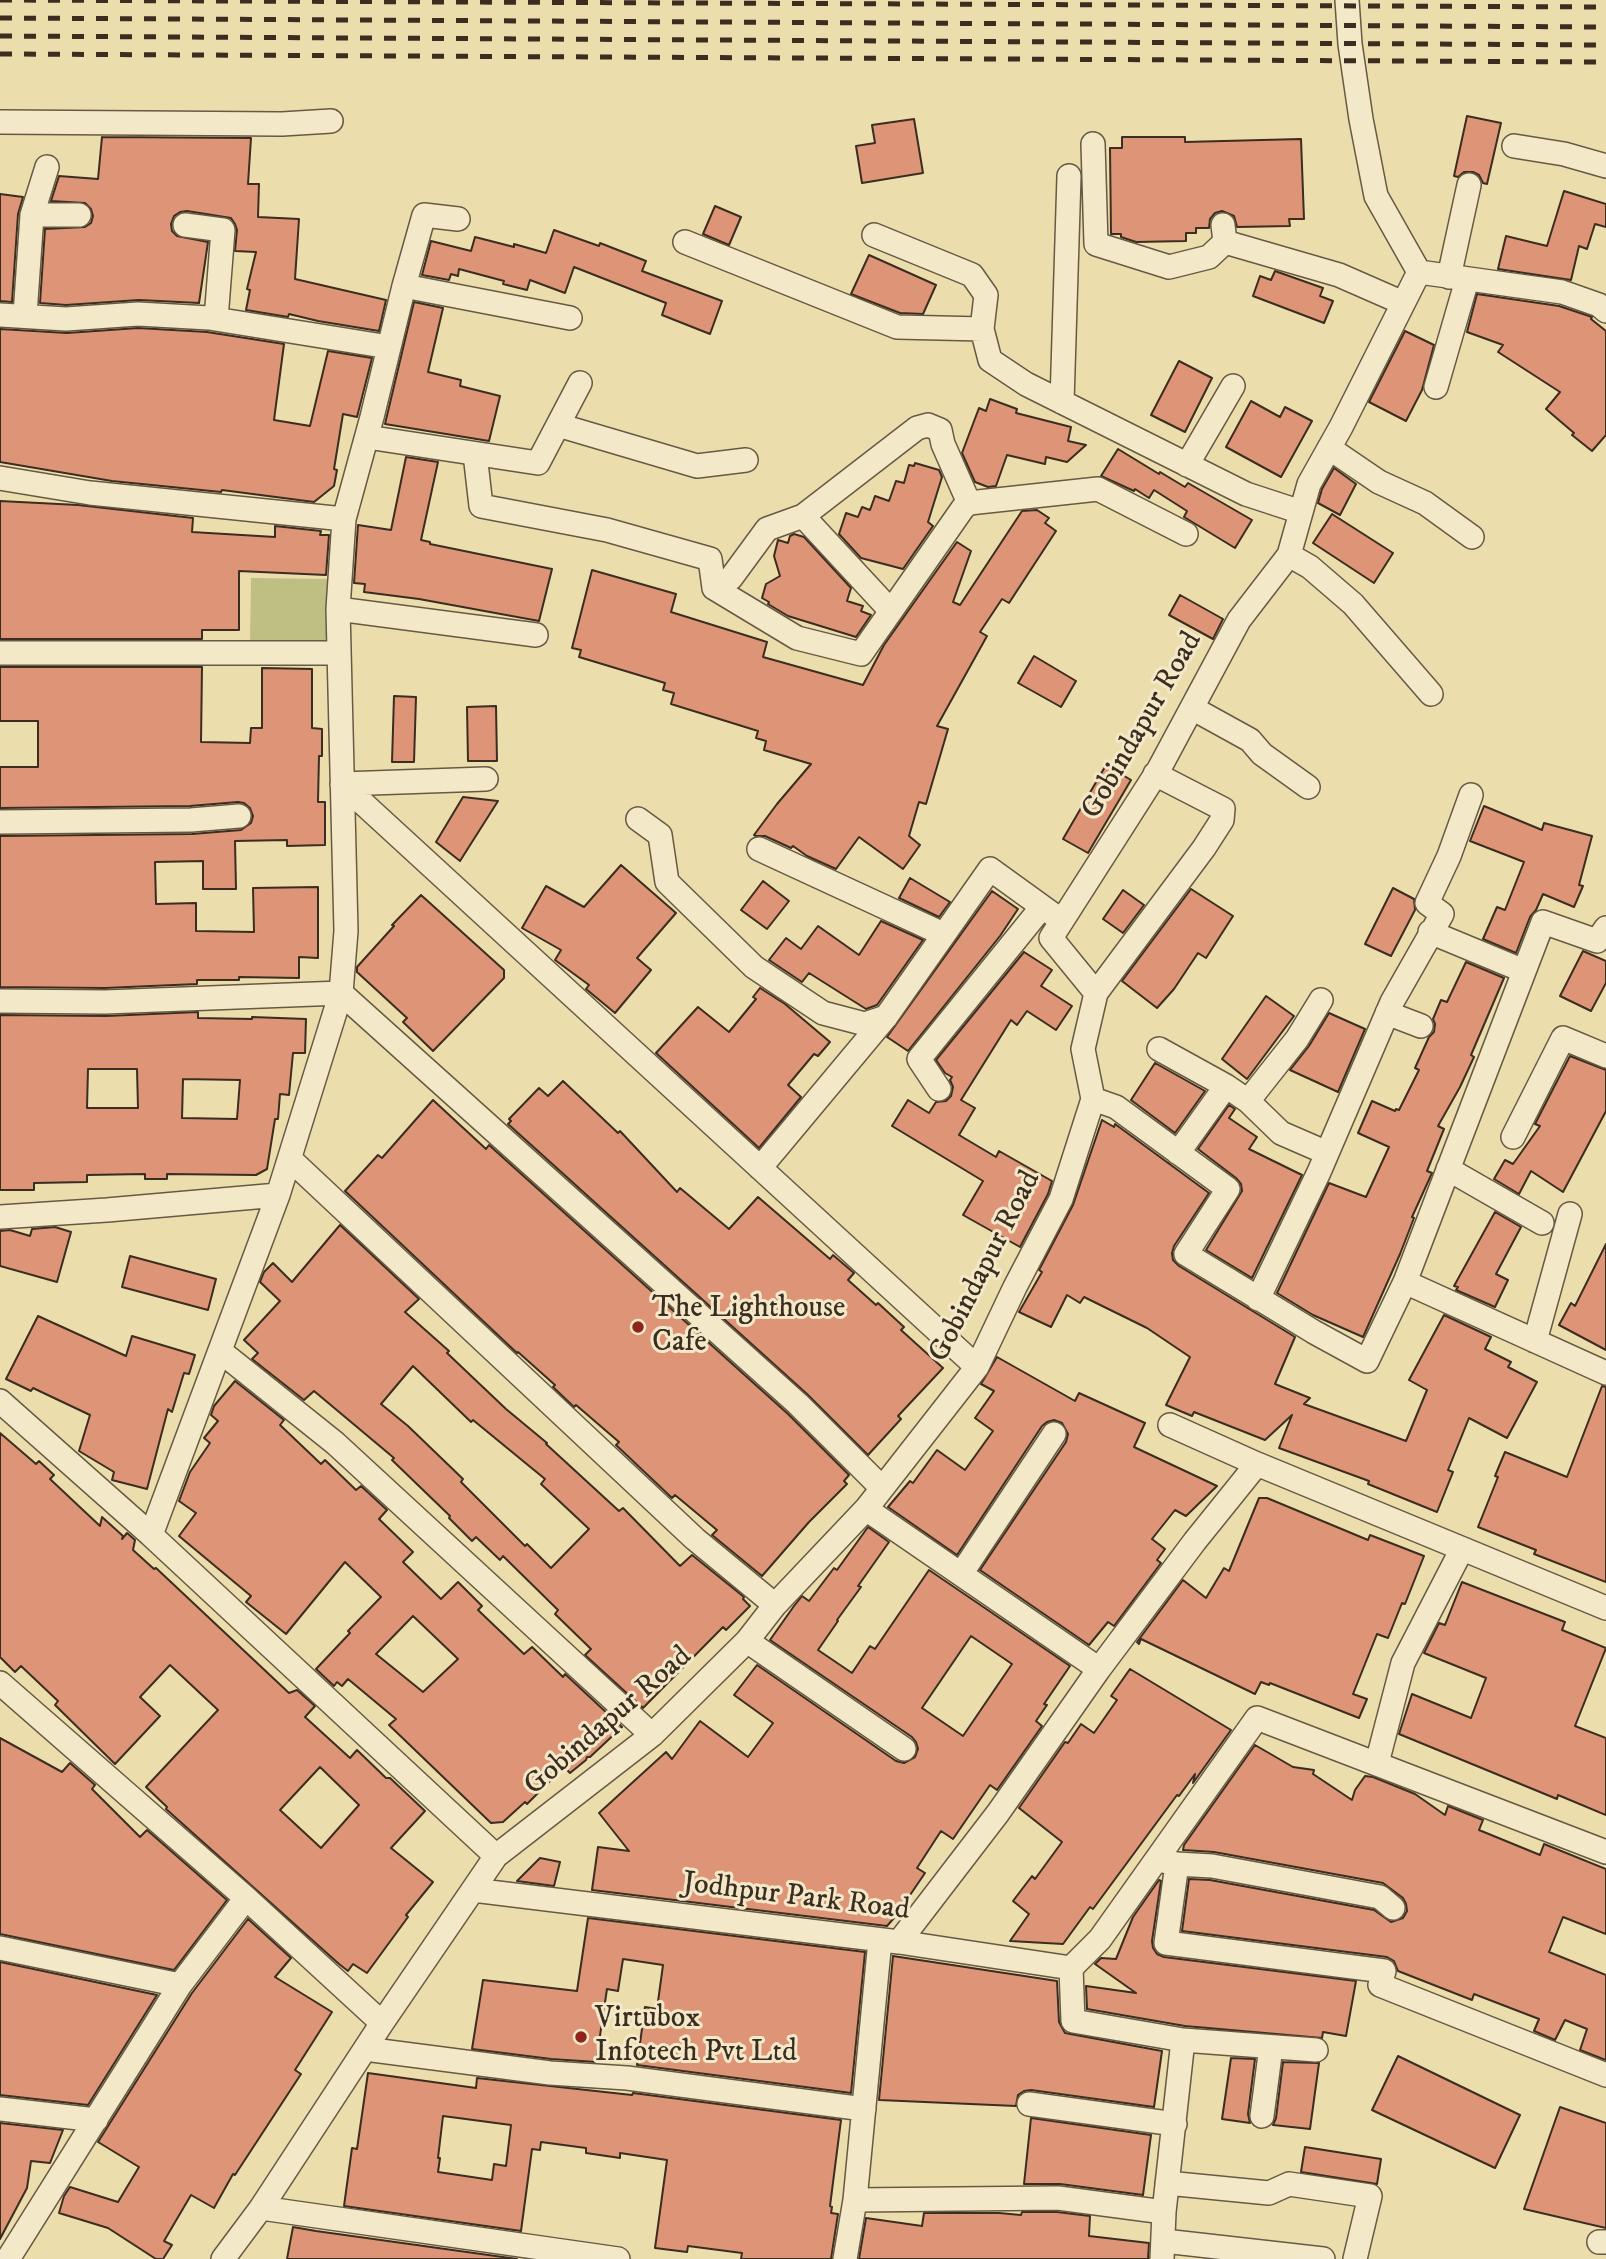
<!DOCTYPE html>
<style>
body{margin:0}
canvas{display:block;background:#ecddac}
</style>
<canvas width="1606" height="2259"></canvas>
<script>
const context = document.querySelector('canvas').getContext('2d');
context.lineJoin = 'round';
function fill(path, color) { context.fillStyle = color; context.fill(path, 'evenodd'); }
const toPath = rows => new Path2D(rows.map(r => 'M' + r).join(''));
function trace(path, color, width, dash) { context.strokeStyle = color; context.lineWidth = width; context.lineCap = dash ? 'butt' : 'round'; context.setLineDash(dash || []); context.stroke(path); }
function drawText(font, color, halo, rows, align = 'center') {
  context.font = font + ' "IM FELL DW Pica",serif'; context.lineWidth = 6; context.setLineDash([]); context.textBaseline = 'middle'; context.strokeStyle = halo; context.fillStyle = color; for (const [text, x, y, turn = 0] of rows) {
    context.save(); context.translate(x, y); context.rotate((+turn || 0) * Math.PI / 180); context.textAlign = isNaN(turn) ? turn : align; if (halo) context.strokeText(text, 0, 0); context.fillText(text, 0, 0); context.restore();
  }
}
fill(toPath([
 [251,578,333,579,331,646,250,644]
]), '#bfbf84');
const building = toPath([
 [1467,116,1501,123,1487,184,1483,183,1479,175,1473,172,1464,172,1458,177,1454,176,1467,116],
 [914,119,923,173,862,183,856,146,875,143,872,125,914,119],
 [102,137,251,138,248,184,259,184,258,217,299,219,295,279,386,300,379,331,318,321,289,314,288,317,246,310,250,290,247,289,256,252,235,251,237,230,235,224,231,218,187,211,180,212,174,216,171,224,172,231,177,236,208,242,199,303,139,300,66,305,40,303,45,229,85,227,91,223,93,216,91,209,85,203,51,201,59,176,98,179,102,137],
 [1122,137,1185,137,1185,142,1301,139,1304,219,1289,219,1290,226,1237,227,1234,216,1222,211,1215,213,1210,219,1209,228,1196,228,1196,233,1186,233,1186,241,1136,242,1121,237,1121,234,1111,234,1110,148,1122,148,1122,137],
 [1564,191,1606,204,1606,227,1595,224,1587,249,1579,246,1571,280,1498,269,1506,236,1547,246,1564,191],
 [0,194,23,197,18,214,12,302,0,301,0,194],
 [715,206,741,217,729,245,703,234,715,206],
 [554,230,599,246,600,243,646,261,642,271,722,301,710,334,662,315,666,303,574,267,565,293,530,280,527,290,503,284,504,281,459,269,458,276,451,274,449,280,422,275,431,241,471,251,475,237,514,247,514,244,546,253,554,230],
 [869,255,936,285,923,314,900,313,851,294,869,255],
 [1275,271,1323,288,1320,296,1333,301,1324,323,1253,296,1260,276,1271,280,1275,271],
 [1477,294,1559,306,1592,317,1591,319,1606,331,1606,435,1592,451,1572,435,1574,433,1546,409,1560,392,1498,352,1503,345,1467,332,1477,294],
 [414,302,443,308,428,372,461,380,460,386,500,396,489,441,385,424,414,302],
 [138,328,207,332,284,344,274,420,310,426,328,351,372,358,357,417,343,414,334,469,337,470,334,486,314,502,222,490,221,492,112,481,0,462,0,329,67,333,138,328],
 [1405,331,1434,345,1422,390,1406,421,1369,402,1405,331],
 [1179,361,1212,378,1185,432,1151,415,1179,361],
 [990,399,1017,409,1016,413,1071,427,1068,441,1086,445,1067,462,1046,457,1045,464,1007,455,996,486,988,487,975,482,962,453,979,408,986,411,990,399],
 [1251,401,1280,417,1285,407,1312,421,1281,477,1226,447,1251,401],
 [1118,449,1159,474,1160,472,1185,487,1188,483,1252,520,1235,548,1184,517,1187,511,1154,490,1149,498,1135,489,1134,491,1101,476,1118,449],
 [406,457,438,462,421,540,430,542,430,544,552,569,539,621,419,599,364,592,365,584,354,583,358,525,391,530,406,457],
 [915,463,939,470,942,477,928,522,933,526,903,569,861,558,839,534,846,513,858,517,862,507,870,510,875,496,889,501,896,481,904,483,909,465,914,466,915,463],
 [1334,468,1356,484,1340,515,1318,503,1322,489,1334,468],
 [0,501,78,505,193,518,192,532,275,537,275,526,321,531,320,535,329,535,326,575,239,571,239,630,202,630,202,639,0,639,0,501],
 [1037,510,1049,518,1045,523,1056,531,1009,603,1002,599,980,632,987,636,937,726,948,729,926,804,919,802,909,836,920,845,903,869,859,837,836,869,807,856,793,846,791,848,765,836,756,836,754,835,777,804,811,764,764,750,766,741,756,738,758,731,671,704,674,693,663,690,665,683,579,657,581,650,572,648,592,570,676,594,671,612,767,642,763,657,863,685,884,645,957,542,971,551,953,602,960,605,1022,511,1037,510],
 [1332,514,1393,553,1374,583,1313,543,1332,514],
 [794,534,804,537,851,588,847,601,863,606,861,611,871,615,856,637,788,616,768,604,769,602,762,598,766,584,780,576,774,556,778,540,788,543,790,536,794,534],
 [1180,595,1223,619,1213,639,1169,615,1180,595],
 [1034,656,1076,681,1061,707,1018,683,1034,656],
 [0,667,202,667,201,742,250,743,251,728,262,728,262,668,312,669,312,728,322,729,322,756,319,756,318,802,325,802,325,845,287,846,287,840,235,841,236,889,203,889,203,861,155,862,156,904,196,903,196,931,254,932,253,888,318,887,318,958,299,957,299,978,239,977,239,980,197,980,197,984,105,988,0,987,0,836,192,834,241,830,251,823,253,816,250,808,244,803,238,802,190,806,0,808,0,767,38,767,38,721,0,721,0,667],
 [394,696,416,697,414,762,392,762,394,696],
 [496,706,497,761,468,761,467,707,496,706],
 [1106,765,1131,780,1088,853,1063,839,1106,765],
 [463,797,498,801,460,861,436,842,463,797],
 [1484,806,1542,830,1544,823,1592,836,1579,885,1583,886,1574,907,1543,894,1536,910,1530,917,1516,953,1483,939,1497,907,1505,910,1524,862,1470,841,1484,806],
 [621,865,676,913,637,958,651,970,615,1013,586,989,589,985,555,960,561,950,522,928,546,886,584,907,621,865],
 [910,878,950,902,939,917,899,898,910,878],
 [763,881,789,901,767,929,741,910,763,881],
 [1393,888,1414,899,1415,910,1391,956,1365,944,1393,888],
 [1191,889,1233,916,1206,958,1198,953,1174,989,1157,1008,1122,981,1191,889],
 [1123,890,1144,905,1123,933,1103,919,1123,890],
 [992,891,1018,909,1000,936,908,1051,887,1037,992,891],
 [421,895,504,970,504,978,433,1051,403,1022,407,1018,357,972,357,967,394,926,392,925,421,895],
 [881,921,923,940,877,1005,866,1009,809,973,802,982,769,960,786,938,801,949,818,926,859,955,881,921],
 [1583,951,1606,961,1606,983,1591,1011,1560,996,1583,951],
 [1024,952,1052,970,1041,986,1072,1006,1056,1030,1027,1011,1017,1025,1011,1020,961,1100,975,1108,959,1135,996,1157,999,1151,1052,1181,1048,1194,1020,1247,963,1215,983,1181,892,1126,908,1100,929,1113,936,1102,946,1101,951,1096,953,1087,950,1080,952,1077,945,1073,936,1060,1024,952],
 [1466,962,1504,978,1471,1055,1474,1057,1460,1087,1438,1126,1444,1129,1427,1171,1432,1173,1412,1217,1414,1218,1400,1254,1363,1337,1313,1315,1277,1293,1329,1183,1366,1197,1389,1147,1358,1133,1372,1101,1395,1111,1396,1109,1399,1110,1419,1070,1415,1068,1429,1037,1434,1032,1435,1024,1433,1019,1441,1000,1447,1002,1466,962],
 [760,988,785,1004,830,1042,818,1056,814,1054,788,1085,801,1097,759,1148,656,1053,698,1007,729,1032,756,999,753,997,760,988],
 [1266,996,1294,1016,1247,1079,1222,1059,1266,996],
 [198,1012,198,1018,252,1019,252,1017,306,1019,305,1053,293,1053,289,1095,280,1094,278,1119,275,1119,267,1169,256,1175,167,1174,167,1179,145,1179,145,1174,87,1175,87,1182,34,1183,34,1190,0,1190,0,1015,106,1016,198,1012],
 [88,1069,137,1069,138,1108,87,1108,88,1069],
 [183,1079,240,1080,237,1119,182,1118,183,1079],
 [1329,1013,1365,1029,1338,1092,1290,1070,1309,1046,1329,1013],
 [1570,1056,1606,1070,1606,1111,1563,1192,1531,1171,1519,1194,1494,1179,1505,1160,1513,1164,1540,1126,1535,1124,1570,1056],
 [1155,1063,1205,1091,1175,1133,1131,1100,1155,1063],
 [563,1081,618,1133,620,1131,677,1192,680,1188,729,1229,758,1197,830,1259,833,1255,854,1273,848,1280,876,1305,878,1303,904,1327,901,1330,943,1368,898,1416,901,1419,868,1455,807,1394,508,1124,511,1121,509,1119,539,1088,548,1096,563,1081],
 [433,1100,486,1149,489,1145,788,1414,849,1475,844,1481,847,1484,809,1522,762,1576,712,1535,717,1530,675,1495,672,1498,616,1445,619,1442,576,1405,574,1407,553,1387,555,1385,518,1352,517,1353,345,1191,378,1155,382,1158,433,1100],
 [1229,1105,1235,1109,1229,1118,1257,1137,1249,1149,1302,1175,1252,1278,1206,1250,1242,1191,1241,1184,1236,1178,1198,1149,1229,1105],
 [1102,1120,1114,1127,1115,1124,1209,1193,1174,1246,1172,1253,1173,1260,1179,1266,1295,1337,1275,1384,1310,1398,1304,1404,1406,1441,1427,1390,1409,1380,1444,1315,1491,1337,1485,1349,1511,1362,1508,1367,1537,1382,1507,1438,1469,1418,1448,1470,1453,1472,1437,1512,1368,1484,1369,1481,1279,1448,1292,1415,1265,1440,1194,1412,1192,1416,1166,1405,1190,1357,1147,1328,1084,1297,1080,1303,1067,1295,1051,1327,1019,1312,1042,1272,1039,1270,1073,1205,1102,1120],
 [1495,1212,1521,1227,1496,1274,1508,1280,1495,1307,1456,1290,1458,1287,1454,1286,1495,1212],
 [340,1225,419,1299,405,1312,449,1351,447,1353,506,1409,547,1443,546,1444,619,1511,623,1508,680,1566,692,1555,744,1597,743,1599,750,1606,726,1630,723,1627,643,1708,585,1655,591,1649,555,1614,558,1610,503,1556,500,1560,476,1537,472,1541,449,1518,450,1516,392,1460,394,1458,314,1391,304,1400,252,1359,258,1353,244,1340,280,1301,260,1282,264,1272,273,1263,292,1282,340,1225],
 [413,1366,471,1422,473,1420,545,1479,541,1484,589,1529,551,1568,527,1544,525,1546,461,1482,463,1479,408,1426,381,1404,413,1366],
 [55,1227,71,1232,57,1282,0,1266,0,1231,10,1230,30,1236,32,1229,55,1227],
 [1606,1244,1606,1350,1559,1325,1571,1303,1575,1306,1606,1244],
 [130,1256,216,1279,208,1310,122,1287,130,1256],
 [38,1316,126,1356,132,1336,195,1355,189,1374,184,1373,172,1412,168,1409,147,1489,112,1480,114,1472,79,1451,90,1415,33,1388,31,1391,6,1379,38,1316],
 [997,1357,1075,1401,1079,1393,1145,1423,1134,1447,1217,1486,1186,1516,1175,1510,1152,1539,1165,1549,1157,1560,1161,1563,1114,1626,1108,1622,1089,1645,980,1570,1066,1442,1068,1434,1062,1423,1054,1420,1047,1422,1042,1426,957,1555,888,1507,910,1481,913,1483,937,1450,965,1470,993,1431,975,1418,994,1391,981,1384,997,1357],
 [235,1381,284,1420,280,1425,321,1464,325,1460,356,1490,361,1486,387,1510,379,1519,413,1552,403,1562,441,1599,458,1582,482,1606,478,1610,524,1654,532,1647,563,1677,565,1674,622,1727,590,1757,587,1757,586,1760,570,1773,564,1767,527,1804,525,1802,503,1822,491,1823,389,1725,396,1719,348,1679,342,1686,337,1682,334,1686,316,1669,350,1633,348,1631,381,1597,345,1562,286,1634,246,1602,251,1596,179,1536,196,1513,179,1501,190,1472,210,1443,204,1438,218,1421,211,1415,214,1406,235,1381],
 [413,1616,458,1659,423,1692,376,1654,413,1616],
 [1602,1386,1606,1387,1606,1582,1534,1554,1536,1550,1478,1527,1498,1477,1495,1476,1505,1452,1567,1477,1602,1386],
 [0,1433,36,1464,39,1461,54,1475,50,1479,100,1526,102,1517,123,1536,122,1539,127,1533,135,1540,133,1550,154,1569,156,1568,289,1693,297,1690,315,1706,305,1717,350,1758,357,1750,386,1778,390,1778,425,1811,391,1848,433,1882,406,1915,408,1917,367,1973,353,1964,348,1971,339,1964,166,1809,167,1807,146,1787,218,1710,170,1665,140,1697,160,1716,115,1764,55,1705,58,1701,21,1666,15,1672,0,1657,0,1433],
 [320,1767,359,1805,321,1848,280,1810,320,1767],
 [1259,1498,1267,1498,1368,1540,1370,1535,1424,1556,1405,1604,1402,1603,1388,1638,1377,1634,1353,1694,1367,1699,1359,1718,1270,1683,1269,1685,1261,1682,1255,1694,1141,1639,1139,1644,1137,1642,1183,1580,1206,1598,1224,1568,1229,1571,1259,1498],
 [868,1527,889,1542,858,1586,861,1587,837,1620,838,1621,818,1650,852,1673,870,1646,875,1649,929,1570,1070,1666,1044,1704,1047,1705,1036,1721,1042,1726,997,1790,990,1785,953,1839,941,1831,917,1868,925,1873,906,1901,908,1902,887,1926,592,1890,598,1847,629,1851,599,1813,666,1752,672,1759,700,1721,748,1757,773,1723,734,1695,757,1665,896,1761,904,1763,915,1757,918,1749,916,1742,912,1737,770,1640,794,1606,802,1596,809,1601,834,1568,837,1570,868,1527],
 [971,1636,1012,1664,963,1736,922,1708,971,1636],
 [1462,1582,1565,1622,1562,1630,1606,1648,1575,1726,1606,1738,1606,1815,1558,1795,1557,1799,1399,1734,1412,1694,1471,1718,1486,1678,1424,1653,1439,1623,1445,1625,1462,1582],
 [1130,1669,1231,1730,1193,1783,1195,1774,1179,1796,1177,1795,1093,1909,1090,1907,1063,1944,1010,1941,1029,1914,1013,1901,1032,1876,1035,1879,1062,1842,1019,1808,1065,1742,1068,1743,1081,1724,1094,1733,1117,1700,1111,1696,1130,1669],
 [0,1738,62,1772,70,1763,95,1785,92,1789,140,1837,147,1830,227,1900,174,1970,0,1934,0,1738],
 [1255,1745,1293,1767,1314,1770,1313,1774,1352,1800,1355,1790,1365,1776,1373,1777,1415,1794,1445,1815,1448,1806,1483,1820,1479,1830,1540,1855,1544,1844,1606,1869,1606,1934,1563,1917,1549,1952,1606,1975,1606,2060,1580,2050,1587,2029,1565,2020,1555,2040,1534,2031,1539,2019,1474,1994,1472,2000,1398,1971,1394,1961,1387,1957,1182,1931,1189,1879,1210,1880,1374,1910,1391,1922,1403,1918,1407,1911,1406,1904,1403,1898,1383,1883,1214,1852,1183,1850,1184,1845,1255,1745],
 [540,1858,560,1862,554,1886,517,1881,540,1858],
 [1159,1880,1161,1881,1152,1941,1153,1948,1157,1954,1164,1957,1356,1981,1346,2036,1323,2032,1322,2038,1185,2026,1087,2009,1086,1986,1136,1993,1095,1964,1101,1958,1116,1959,1133,1917,1159,1880],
 [588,1918,865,1952,851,2093,637,2065,645,2007,657,2009,663,1965,623,1959,618,1991,607,1989,596,2062,551,2059,472,2049,483,1980,577,1991,588,1918],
 [248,1919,291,1958,275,1977,332,2012,295,2070,301,2074,235,2175,233,2174,214,2208,191,2195,164,2241,172,2245,163,2259,156,2259,108,2228,59,2213,64,2196,70,2187,118,2202,139,2167,98,2142,192,1993,248,1919],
 [893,1956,1057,1981,1059,2022,1065,2033,1162,2051,1154,2107,1031,2090,1024,2091,1018,2095,1016,2106,879,2100,893,1956],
 [0,1962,157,1995,88,2105,0,2095,0,1962],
 [1398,2056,1520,2115,1495,2168,1372,2110,1398,2056],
 [1231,2058,1255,2059,1248,2114,1250,2123,1222,2119,1231,2058],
 [1283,2062,1319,2063,1310,2129,1273,2125,1276,2118,1283,2062],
 [368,2073,476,2088,477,2078,632,2095,633,2093,841,2120,830,2206,832,2207,831,2213,838,2214,831,2259,741,2259,742,2253,688,2246,687,2252,655,2248,667,2160,620,2153,620,2158,586,2153,586,2148,541,2142,540,2150,532,2149,521,2231,344,2206,352,2148,357,2149,368,2073],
 [443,2116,511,2125,506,2166,494,2164,492,2180,438,2172,440,2158,438,2158,443,2116],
 [1560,2107,1606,2123,1606,2228,1524,2209,1560,2107],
 [1031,2118,1151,2135,1143,2195,1060,2184,1024,2184,1031,2118],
 [0,2123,63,2130,50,2163,31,2161,27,2188,0,2239,0,2123],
 [1305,2147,1381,2159,1377,2184,1301,2172,1305,2147],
 [1022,2212,1057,2212,1090,2216,1089,2236,1149,2243,1148,2259,859,2259,866,2218,922,2226,924,2213,999,2213,1021,2215,1022,2212],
 [293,2227,316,2231,517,2259,287,2259,293,2227]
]);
fill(building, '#de9577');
trace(building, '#3b2d20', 2);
const street = toPath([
 [1347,0,1350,44,1361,119,1376,196,1419,272],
 [0,122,282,124,331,121],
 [1093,144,1096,244,1169,267,1209,257,1225,242],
 [1514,146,1564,154,1606,166],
 [32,215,79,215],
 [185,225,223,230,216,319],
 [1223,225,1225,242,1339,275,1403,303],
 [874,235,972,275,986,295,982,329,990,360,1026,384,1246,494,1301,512],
 [685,242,897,327,982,329],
 [1419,272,1562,292,1599,305,1606,311],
 [1449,277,1469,185],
 [404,286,424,215,458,219],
 [0,315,66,319,138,314,209,318,389,347],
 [25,315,32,215,47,167],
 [1436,387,1467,280],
 [1062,402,1069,176],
 [558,425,697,466,746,460],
 [367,437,538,463,580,383],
 [1329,448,1379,482,1425,503,1472,537],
 [475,454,481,506,607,530,710,559,714,588],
 [1187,465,1233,386],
 [0,478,90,493,344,519],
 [803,516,917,428,928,425,940,430,943,444,969,503],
 [1289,555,1310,567,1353,604,1431,694],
 [714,588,797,638,861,654,963,508,969,503,1098,489,1186,534],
 [714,588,731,578,767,529,803,516,890,610],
 [338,609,536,635],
 [0,653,339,653],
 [1192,708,1250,740,1262,754,1308,787],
 [342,784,977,1367],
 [342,784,486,779],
 [638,819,660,835,667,882,754,967,823,1013,865,1024,886,1017],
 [0,822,191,820,239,816],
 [759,849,943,934],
 [1430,932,1524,971],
 [1096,993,1204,848,1222,820,1223,809,1155,774],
 [1321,1000,1297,1039,1248,1101,1281,1133,1327,1153],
 [0,1001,105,1002,341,993,798,1404,882,1488],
 [1387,1013,1421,1026],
 [1159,1049,1226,1086,1248,1101],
 [939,1089,919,1059,1042,907],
 [1093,1099,1116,1107,1228,1189,1186,1254,1314,1332,1367,1361,1405,1282,1543,922,1597,941,1606,928],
 [1513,1137,1563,1038,1606,1056],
 [1178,1153,1226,1086],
 [291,1160,695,1539,775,1605],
 [760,1168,886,1017,990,869,1062,921],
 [1448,1169,1542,1223],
 [0,1217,107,1210,278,1195],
 [1405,1282,1606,1373],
 [1258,1299,1319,1172,1392,1002,1442,914,1427,903,1449,856,1471,795],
 [1535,1341,1570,1214],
 [220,1351,335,1443,652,1735],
 [0,1401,151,1535,278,1195,341,993,346,931,338,609,344,519,372,417,404,286,570,318],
 [1257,1464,1606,1608],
 [866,1509,1099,1669],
 [151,1535,496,1856],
 [961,1574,1054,1434],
 [747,1641,904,1749],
 [0,1683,246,1898,382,2023],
 [1377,1763,1403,1663,1462,1549],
 [1163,1861,1177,1864,1212,1866,1380,1897,1393,1908],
 [1177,1864,1166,1943,1384,1971,1380,1985,1606,2075],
 [473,1890,899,1942,1071,1968,1100,1939,1257,1718,1606,1852],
 [880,1940,855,2200,1058,2198,1164,2212],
 [899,1942,998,1813,1099,1669,1195,1541,1257,1464,1170,1425],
 [0,1948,180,1985,246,1898],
 [1071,1968,1073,2021,1183,2040,1164,2212,1162,2259],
 [1183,2040,1316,2050],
 [365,2049,550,2073,627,2078,864,2109],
 [1029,2104,1175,2124],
 [0,2109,96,2120],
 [1262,2116,1271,2047],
 [1167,2183,1269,2193,1289,2184,1370,2196,1355,2259],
 [261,2208,618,2259],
 [1164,2241,1323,2259],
 [1599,2242,1606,2242],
 [8,2259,180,1985],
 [223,2259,261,2208,382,2023,496,1856,652,1735,747,1641,775,1605,866,1509,977,1367,1015,1287,1061,1199,1093,1099,1083,1049,1096,993,1051,938,1159,769,1239,620,1289,555,1309,484,1341,427,1419,272],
 [845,2259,855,2200]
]);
trace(street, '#675943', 26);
trace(street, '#f3e9c9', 23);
trace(toPath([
 [0,0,1606,7],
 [0,18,1606,27],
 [0,36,1606,45],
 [0,54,1606,62]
]), '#3b2d20', 5, [12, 12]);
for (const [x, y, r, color] of [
 [638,1327,7,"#8f2418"],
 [581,2037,7,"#8f2418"]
]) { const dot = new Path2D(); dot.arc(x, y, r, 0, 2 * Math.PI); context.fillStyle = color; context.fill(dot); trace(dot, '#f3e9c9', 2.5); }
drawText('30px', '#3b2d20', '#f3e9c9', [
 ["Gobindapur Road",1143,726,-60],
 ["Gobindapur Road",986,1267,-63],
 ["Gobindapur Road",609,1722,-41],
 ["Jodhpur Park Road",796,1898,7]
]);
drawText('30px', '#3b2d20', '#f3e9c9', [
 ["The Lighthouse",652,1310],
 ["Cafe",652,1344],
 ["Virtubox",595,2020],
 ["Infotech Pvt Ltd",595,2054]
], 'left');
</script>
